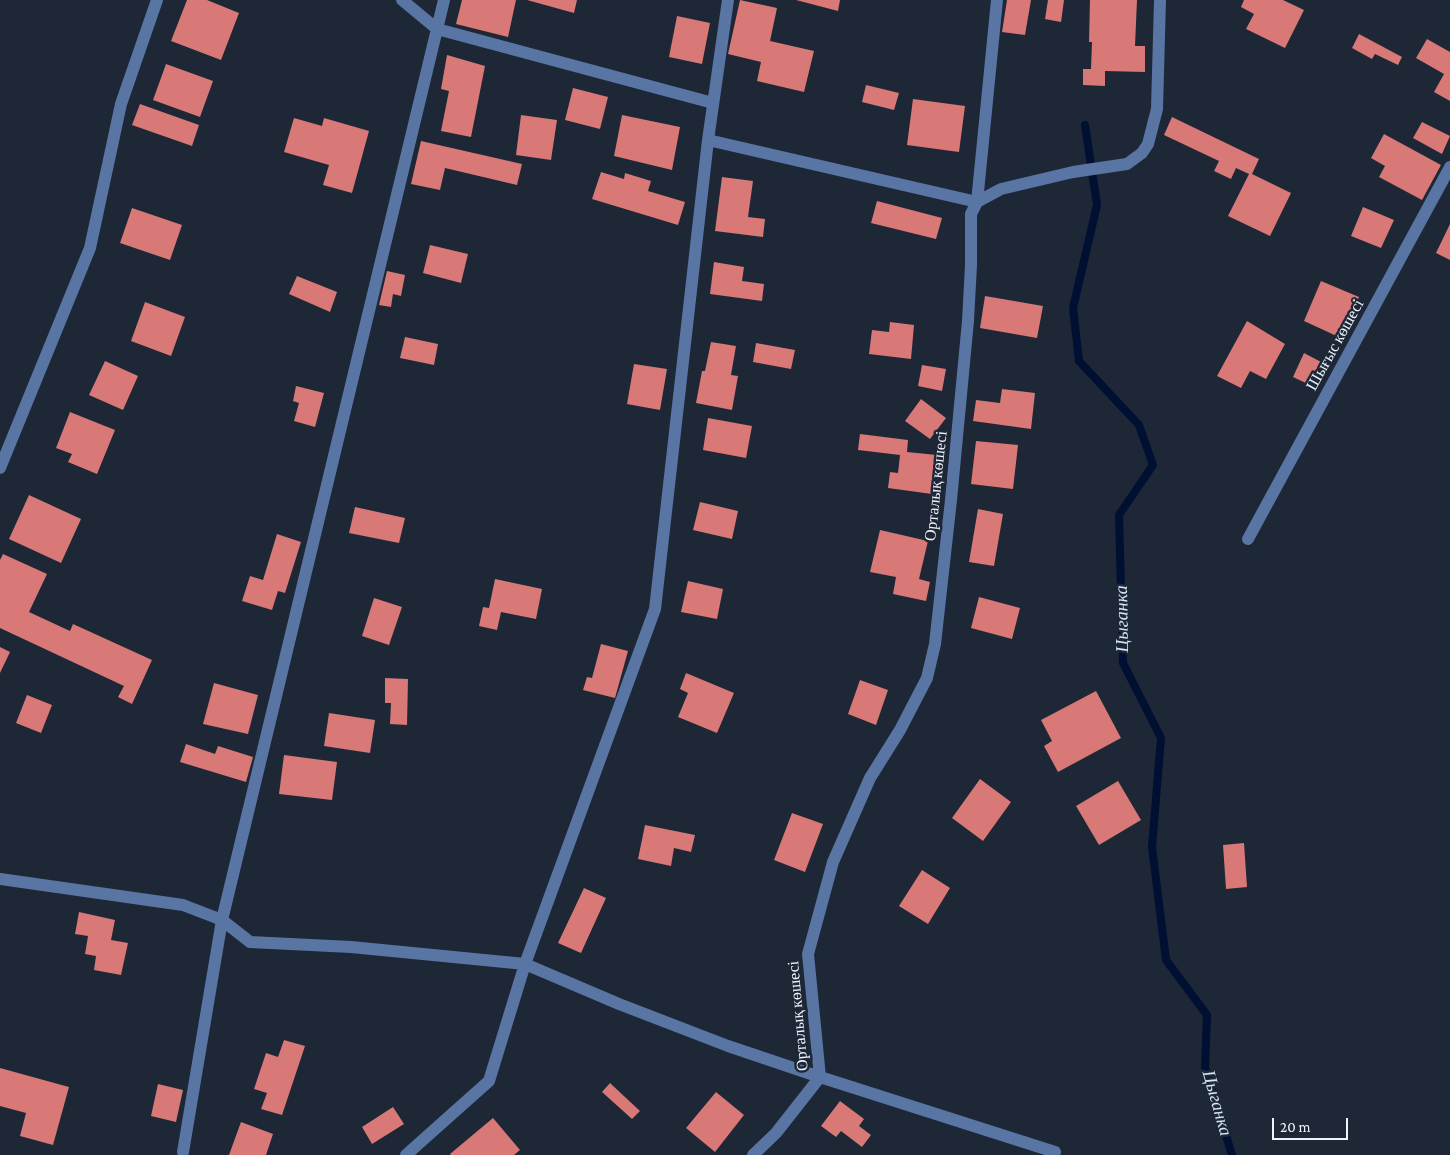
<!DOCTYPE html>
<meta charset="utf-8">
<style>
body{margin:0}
#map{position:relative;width:1450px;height:1155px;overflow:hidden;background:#1d2736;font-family:"Crimson Pro",serif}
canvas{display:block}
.scale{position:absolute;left:1272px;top:1118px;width:76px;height:22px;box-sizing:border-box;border:2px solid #eef4ff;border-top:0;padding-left:6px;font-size:15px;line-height:18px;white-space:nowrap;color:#eef4ff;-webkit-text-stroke:4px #1d2736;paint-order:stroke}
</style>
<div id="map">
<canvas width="1450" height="1155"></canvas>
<div class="scale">20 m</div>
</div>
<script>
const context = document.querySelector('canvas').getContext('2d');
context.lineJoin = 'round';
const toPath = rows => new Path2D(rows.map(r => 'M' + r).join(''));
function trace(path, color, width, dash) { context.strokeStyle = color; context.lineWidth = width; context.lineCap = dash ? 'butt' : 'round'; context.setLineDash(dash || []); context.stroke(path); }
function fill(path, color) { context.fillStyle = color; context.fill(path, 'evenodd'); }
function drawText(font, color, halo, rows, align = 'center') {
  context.font = font + ' "Crimson Pro",serif'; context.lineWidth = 5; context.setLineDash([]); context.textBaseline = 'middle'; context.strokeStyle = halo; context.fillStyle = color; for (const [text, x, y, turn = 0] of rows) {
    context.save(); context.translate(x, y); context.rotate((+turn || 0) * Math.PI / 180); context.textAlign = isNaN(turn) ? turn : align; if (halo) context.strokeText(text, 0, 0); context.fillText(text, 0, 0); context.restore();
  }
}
trace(toPath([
 [1085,125,1097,205,1073,308,1079,361,1139,425,1153,465,1119,515,1123,663,1161,738,1152,847,1166,960,1207,1015,1205,1068,1232,1155]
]), '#001032', 8);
fill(toPath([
 [187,0,207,0,239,13,221,60,171,41],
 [462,0,516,0,508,37,456,24],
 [527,0,577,0,574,13],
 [740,0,777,8,770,41,814,51,804,92,757,81,761,62,728,54],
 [796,0,840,0,838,11],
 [1007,0,1031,0,1025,35,1002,32],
 [1048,0,1064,0,1061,22,1045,19],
 [1090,0,1137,0,1135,46,1145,46,1145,72,1105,71,1105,86,1083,85,1083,69,1091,69,1092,42,1089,42],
 [1244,0,1283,0,1304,10,1285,48,1246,29,1254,14,1241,7],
 [677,16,710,23,702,64,669,57],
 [1359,34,1402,57,1398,65,1375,54,1372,59,1352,48],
 [1427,39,1450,52,1450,101,1434,92,1444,74,1416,58],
 [447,55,485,66,471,137,441,131,449,91,441,89],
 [166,64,213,81,200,117,153,100],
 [866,85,899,93,894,110,862,102],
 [573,88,608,97,600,129,565,120],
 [913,99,965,106,959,152,907,145],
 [140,104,199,125,192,146,132,125],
 [521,115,557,120,551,160,516,155],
 [622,115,680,127,672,170,614,156],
 [1172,117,1259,159,1252,174,1291,193,1270,236,1228,216,1249,174,1236,168,1231,179,1214,171,1219,161,1164,135],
 [294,118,322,126,324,118,369,131,352,193,323,185,329,165,284,152],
 [1422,122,1450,136,1442,154,1413,138],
 [1384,134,1441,165,1422,200,1379,177,1385,166,1371,158],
 [421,141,522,164,517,185,445,168,440,190,411,184],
 [601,172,624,179,625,173,651,181,648,191,685,202,678,225,592,199],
 [722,177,753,181,748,217,765,219,763,237,715,231],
 [877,201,942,218,936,239,871,223],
 [1363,207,1394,220,1381,248,1351,236],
 [132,208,182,225,170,260,120,243],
 [1450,224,1450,260,1436,253],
 [430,245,468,254,461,283,423,273],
 [714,262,744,267,742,281,764,284,762,301,710,294],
 [387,271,405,275,401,296,393,294,391,307,379,305],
 [297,276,337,292,330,312,289,294],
 [1321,281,1359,297,1341,338,1304,321],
 [985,296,1043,306,1037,338,980,328],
 [145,302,185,317,171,356,131,341],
 [1247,321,1285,344,1266,379,1250,371,1241,388,1217,376],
 [890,322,914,325,911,359,869,354,872,330,889,332],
 [405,337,438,344,434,365,400,358],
 [711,342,736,346,731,375,738,376,732,410,696,403,702,371,705,371],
 [756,343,795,350,791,369,753,362],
 [1304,353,1325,364,1314,387,1293,377],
 [105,361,138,376,123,410,89,395],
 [634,364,667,369,660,410,627,404],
 [922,365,946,369,942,391,918,386],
 [296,386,324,393,315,427,294,421,299,403,293,401],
 [1002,389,1035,393,1031,429,973,421,976,400,1000,403],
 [921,399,946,418,930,439,905,421],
 [70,412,115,430,97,474,68,462,72,454,56,448],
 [708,418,752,426,746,458,703,450],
 [860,434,908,440,907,452,937,455,932,494,888,488,890,472,898,473,900,455,858,450],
 [976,441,1018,445,1013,489,971,484],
 [29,495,81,519,61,563,9,539],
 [700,502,738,511,732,539,693,530],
 [355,507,405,518,399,543,349,533],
 [978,509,1003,514,994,566,969,562],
 [880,530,928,541,919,579,930,582,926,601,893,594,896,577,870,572],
 [277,534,301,542,285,593,278,591,272,610,242,601,250,576,263,580],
 [3,554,47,574,29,612,70,631,73,624,152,660,132,704,118,697,124,686,0,628,0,560],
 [495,579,542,589,536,619,501,612,497,630,479,626,483,607,489,608],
 [688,581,723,589,717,619,681,612],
 [979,597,1020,608,1012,639,971,628],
 [374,598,402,607,389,645,362,636],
 [601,644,628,651,615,698,583,690,587,677,592,678],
 [0,647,10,652,0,673],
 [686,673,734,693,717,733,678,717,688,693,680,689],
 [385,678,408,679,407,725,390,724,391,703,385,703],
 [860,680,888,690,876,725,848,714],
 [214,683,258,695,248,734,203,724],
 [1096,691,1121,738,1058,772,1044,746,1052,741,1041,720],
 [27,695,52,705,41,733,16,723],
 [329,713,375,720,370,753,324,746],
 [186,744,215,754,218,746,253,757,246,782,180,762],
 [284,755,337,762,332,800,279,794],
 [980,779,1011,802,983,841,952,818],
 [1118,781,1141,820,1099,845,1076,806],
 [792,813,823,824,805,872,774,860],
 [645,825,695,835,691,852,674,848,671,866,638,859],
 [1244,843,1247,887,1226,889,1223,845],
 [922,870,950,888,928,924,899,906],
 [584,888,606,898,581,953,558,943],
 [79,912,115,920,111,940,128,943,121,975,94,970,96,956,85,954,88,936,75,934],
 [284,1040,305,1046,282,1115,261,1109,267,1093,254,1089,266,1053,278,1057],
 [0,1068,69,1087,53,1145,20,1136,26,1113,0,1106],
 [610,1083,640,1111,632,1119,602,1092],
 [158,1084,183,1090,176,1122,151,1116],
 [716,1092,744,1115,715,1152,686,1128],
 [840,1101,864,1119,859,1126,871,1135,862,1147,841,1131,836,1137,821,1126],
 [393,1107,404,1124,372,1144,362,1127],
 [493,1118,520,1150,514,1155,451,1155,450,1154],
 [241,1122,273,1134,266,1155,229,1155]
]), '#d87877');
trace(toPath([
 [402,0,437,29,713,103],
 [708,140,977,202],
 [977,202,997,0],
 [0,468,90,248,121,104,157,0],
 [1248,539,1450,167],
 [0,879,183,905,222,920,250,942,351,947,525,964,619,1004,728,1046,820,1077,1055,1152],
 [820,1077,808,954,833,862,870,778,900,730,927,678,935,644,951,500,968,321,971,265,971,214,977,202,1001,189,1073,172,1127,164,1142,153,1148,144,1157,109,1160,0],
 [183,1152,222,920,444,0],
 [406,1155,489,1081,525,964,655,609,708,140,728,0],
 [753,1155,776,1133,820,1077]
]), '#5875a4', 12);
drawText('16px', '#eef4ff', '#1d2736', [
 ["Шығыс көшесі",1335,345,-61],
 ["Орталық көшесі",936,486,-84],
 ["Орталық көшесі",798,1016,-95]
]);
drawText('italic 18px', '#d7e4f7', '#1d2736', [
 ["Цыганка",1122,619,-91],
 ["Цыганка",1217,1103,74]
]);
</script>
